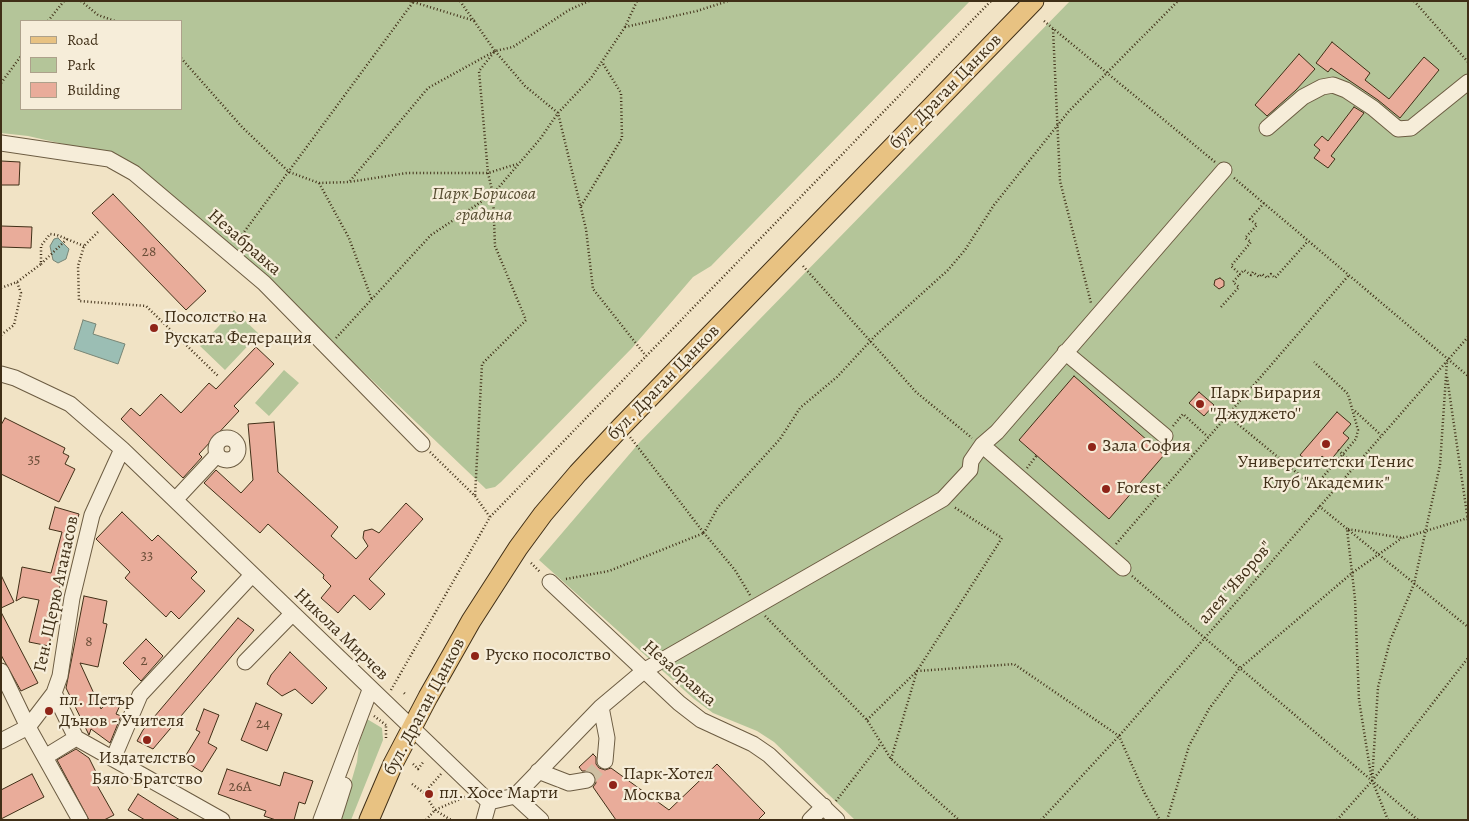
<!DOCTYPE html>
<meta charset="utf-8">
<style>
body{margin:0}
#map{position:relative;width:1469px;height:821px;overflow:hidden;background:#f1e3c5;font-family:Alegreya,serif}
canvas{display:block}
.frame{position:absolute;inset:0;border:2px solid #402f17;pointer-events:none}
.legend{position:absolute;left:20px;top:20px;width:162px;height:90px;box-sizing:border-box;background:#f6edd9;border:1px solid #ada18b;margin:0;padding:6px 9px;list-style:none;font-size:15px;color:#402f17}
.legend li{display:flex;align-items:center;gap:10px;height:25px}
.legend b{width:25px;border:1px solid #ada18b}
</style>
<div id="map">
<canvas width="1469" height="821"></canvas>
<div class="frame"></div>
<ul class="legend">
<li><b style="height:6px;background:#e8c282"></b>Road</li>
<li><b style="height:14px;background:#b4c599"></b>Park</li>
<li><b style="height:14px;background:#e9ac9a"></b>Building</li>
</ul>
</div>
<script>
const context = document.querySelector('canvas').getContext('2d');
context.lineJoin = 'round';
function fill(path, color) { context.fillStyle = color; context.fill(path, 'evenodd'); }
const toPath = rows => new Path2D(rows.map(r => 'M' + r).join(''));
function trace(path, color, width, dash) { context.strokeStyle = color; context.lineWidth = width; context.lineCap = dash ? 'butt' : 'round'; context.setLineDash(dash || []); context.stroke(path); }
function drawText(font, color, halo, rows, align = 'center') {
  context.font = font + ' Alegreya,serif'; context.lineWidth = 4.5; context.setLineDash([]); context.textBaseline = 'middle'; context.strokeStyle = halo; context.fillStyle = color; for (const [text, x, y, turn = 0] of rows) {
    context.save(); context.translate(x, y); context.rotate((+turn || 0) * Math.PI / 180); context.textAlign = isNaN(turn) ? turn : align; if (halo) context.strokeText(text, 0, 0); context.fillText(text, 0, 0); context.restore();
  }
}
fill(toPath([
 [1,1,970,1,711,266,693,277,632,348,501,482,495,487,486,489,328,338,132,167,81,148,28,136,1,133],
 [21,21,181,21,181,109,21,109],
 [1070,1,1468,1,1468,820,855,820,774,742,757,731,713,713,694,699,539,560,639,443],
 [234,310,259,334,225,370,200,346],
 [284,370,299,383,269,416,255,403],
 [367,719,382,728,383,740,351,820,340,820,357,762,359,744]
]), '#b4c599');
const water = toPath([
 [58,238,69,249,66,259,58,263,53,260,50,246,54,239,58,238],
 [83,320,96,324,93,334,125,344,118,364,74,349,83,320]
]);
fill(water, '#9bbeb4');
trace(water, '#778575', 1);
const building = toPath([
 [1332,42,1370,73,1365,80,1389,99,1424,57,1439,70,1400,118,1378,100,1331,68,1328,72,1316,63,1332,42],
 [1299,54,1315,69,1296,90,1267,116,1255,105,1299,54],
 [1354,107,1364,113,1331,156,1335,159,1328,168,1314,158,1320,150,1314,145,1322,136,1328,141,1354,107],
 [1,161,20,162,19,185,1,185,1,161],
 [113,194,206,291,186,310,92,213,113,194],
 [1,226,32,227,31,248,1,247,1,226],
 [1220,278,1224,281,1224,286,1219,289,1214,285,1215,280,1220,278],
 [256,347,274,364,234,406,239,411,199,454,202,457,183,478,121,419,131,408,140,416,161,394,181,413,209,383,216,389,256,347],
 [1074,376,1164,455,1109,519,1019,440,1074,376],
 [1199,392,1214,405,1204,416,1189,403,1199,392],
 [1337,412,1351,424,1343,433,1349,438,1329,462,1322,456,1313,466,1300,455,1337,412],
 [5,418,65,448,63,453,69,456,65,464,75,469,59,502,1,474,1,425,5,418],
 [274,422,278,472,338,527,331,536,356,559,368,546,363,538,364,531,372,529,379,533,406,503,423,519,369,579,385,594,370,610,354,595,338,613,321,598,331,586,323,578,324,575,268,524,260,533,204,483,216,470,241,493,253,480,248,424,274,422],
 [55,507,79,514,62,575,49,646,29,642,39,600,23,597,16,601,22,567,51,573,62,532,49,529,55,507],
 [122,512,152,541,158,535,197,572,191,578,205,591,179,619,171,611,166,617,125,578,130,572,96,539,122,512],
 [1,575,14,602,1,608,1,575],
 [84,596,107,601,103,623,107,624,98,667,80,663,101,709,111,697,121,703,116,714,121,716,110,743,91,729,89,735,66,688,84,596],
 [1,612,38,683,21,691,1,655,1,612],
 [238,618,254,630,153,749,137,741,143,730,238,618],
 [146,639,163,656,141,681,123,663,146,639],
 [290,652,327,688,312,704,295,689,282,696,267,684,271,675,290,652],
 [256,703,282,714,267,751,241,740,256,703],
 [204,709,219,715,208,743,217,748,202,772,183,760,200,732,196,730,204,709],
 [76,749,89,758,98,776,93,778,114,815,104,820,89,820,57,760,76,749],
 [593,754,596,757,596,764,599,768,605,770,611,768,669,810,717,764,765,813,758,820,616,820,593,787,596,783,594,774,590,771,582,771,579,767,593,754],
 [227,769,280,786,284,772,313,781,305,804,299,802,294,820,276,820,264,816,266,811,218,794,227,769],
 [32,774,44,797,1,819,1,790,32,774],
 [138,794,160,808,180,820,145,820,128,810,138,794]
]);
fill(building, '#e9ac9a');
trace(building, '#402f17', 1);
trace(toPath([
 [587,780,605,761]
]), '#cebfa2', 15, [15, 8]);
const minor = toPath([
 [1267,128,1303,97,1322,87,1333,85,1346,90,1373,108,1398,129,1411,128,1468,82],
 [1,143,109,159,134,173,264,283,422,444],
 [1065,352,1165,436],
 [1,374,15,378,70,404,122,449,489,802],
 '216 449a11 11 0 1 1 22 0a11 11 0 1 1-22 0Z',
 [982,445,1123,568],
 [175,500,217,455],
 [550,582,679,703,701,720,753,744,769,755,837,820],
 [245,662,292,614],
 [1,671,28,727,80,820],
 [54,693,76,738,222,820],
 [601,707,607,738,605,761],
 [1,741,28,727,54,693,60,676,72,598,92,515,122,449],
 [45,757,76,738],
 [113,759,140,695,252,575],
 [538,771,569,783,587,780],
 [515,796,541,820],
 [489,802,515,796,601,707,645,670,943,499,970,470,971,461,982,445,997,432,1224,170],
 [321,820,370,690],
 [333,820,344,785],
 [484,820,489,802],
 [810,820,824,806]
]);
const major = toPath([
 [369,820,393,764,428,697,471,621,518,548,543,514,578,473,621,427,1034,1]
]);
trace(minor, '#6c5c42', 17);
trace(major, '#402f17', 21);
trace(toPath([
 [81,1,98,15,115,21],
 [410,1,475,21],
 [460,1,495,51,479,71,488,173,493,194,495,246,526,320,482,364,475,496],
 [1414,1,1468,62],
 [48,21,64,1],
 [1044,21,1215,162],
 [625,27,697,11,728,1],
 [1053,29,1060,181,1091,303],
 [495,51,525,86,558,113,586,229,593,289,646,356],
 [181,58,242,127,289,172,319,183,349,182,407,173,488,173,517,164],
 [1,83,21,56],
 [1234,178,1468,376],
 [350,181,428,88,495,51,513,47,569,10,589,1],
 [319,183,349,238,372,300],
 [1264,203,1250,219,1257,225,1245,238,1251,242,1231,266,1240,274,1244,270,1251,275,1253,272,1259,277,1262,274,1267,278,1271,274,1275,278,1308,241],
 [581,206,622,138,621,93,602,62],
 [98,232,84,246,78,266,79,301,146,306,218,376],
 [236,243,414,1],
 [41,264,67,239],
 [803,266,916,392,972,438],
 [1,288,17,282,41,264,41,246,50,234,57,235,84,246],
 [1221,307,1239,287,1233,282,1240,274],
 [1,335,14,325,21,293,17,282],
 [336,338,431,235,493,194,540,139,558,113,591,78,625,27,637,1],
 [1447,377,1468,521],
 [1355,411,1381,435],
 [1227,415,1314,487,1356,439,1358,430,1348,394,1314,362],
 [1173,426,1183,414,1208,437],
 [1338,450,1355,465],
 [430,452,475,496,490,517],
 [1027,468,1037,455],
 [1319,506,1468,627],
 [1116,544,1349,275],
 [531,563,540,572],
 [1132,576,1418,820],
 [566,579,609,571,704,533,630,437],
 [750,595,735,570,704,533,718,507,780,439,800,408,837,377,876,335,948,270,965,250,994,205,1069,111,1178,1],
 [765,616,867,720,891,759,959,820],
 [391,690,490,517,991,1],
 [404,693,405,694],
 [374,716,386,725],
 [867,720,917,671,1014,664,1119,736,1144,792,1160,820],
 [386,738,386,725],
 [891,759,917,671,1002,538,954,507],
 [413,764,418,769,424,761],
 [1371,775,1359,700,1355,599,1347,529,1403,538,1468,518],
 [1372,780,1388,820],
 [1372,781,1378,687,1390,641,1414,584,1440,465,1447,361],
 [412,784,424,793,435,810,451,820],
 [424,793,441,774],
 [836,801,881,743],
 [426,820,435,810,465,797],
 [1041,820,1119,736,1468,337],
 [1167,820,1189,746,1209,709,1239,669,1352,573,1402,538],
 [1337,820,1372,781,1468,658]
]), '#402f17', 2.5, [1, 2.5]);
trace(minor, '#f6edd9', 15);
trace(major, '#e8c282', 19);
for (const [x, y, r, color] of [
 [154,328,5,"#8f2418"],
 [1200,404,5,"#8f2418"],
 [1326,444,5,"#8f2418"],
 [1092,447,5,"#8f2418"],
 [1106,489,5,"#8f2418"],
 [475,656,5,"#8f2418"],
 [49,711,5,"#8f2418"],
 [147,740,5,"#8f2418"],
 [613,785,5,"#8f2418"],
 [429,794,5,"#8f2418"]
]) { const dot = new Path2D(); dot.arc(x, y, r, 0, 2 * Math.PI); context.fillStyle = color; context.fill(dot); trace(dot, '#f6edd9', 2); }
drawText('15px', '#6a4e38', null, [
 ["28",149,252],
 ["35",34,460],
 ["33",147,556],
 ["8",89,642],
 ["2",144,661],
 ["24",263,724],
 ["26А",240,787]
]);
drawText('18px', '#402f17', '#f6edd9', [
 ["бул. Драган Цанков",946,92,-46],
 ["Незабравка",244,243,41],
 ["бул. Драган Цанков",664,383,-46],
 ["алея \"Яворов\"",1236,583,-49],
 ["Ген. Щерю Атанасов",57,594,-78],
 ["Никола Мирчев",341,635,44],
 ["Незабравка",679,674,41],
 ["бул. Драган Цанков",425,707,-62]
]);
drawText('italic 18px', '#574d31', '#f6edd9', [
 ["Парк Борисова",484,195],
 ["градина",484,216]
]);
drawText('18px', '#402f17', '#f6edd9', [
 ["Посолство на",164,318],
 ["Руската Федерация",164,339],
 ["Парк Бирария",1210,394],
 ["''Джуджето''",1210,415],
 ["Зала София",1102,447],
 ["Университетски Тенис",1326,463,"center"],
 ["Клуб \"Академик\"",1326,484,"center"],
 ["Forest",1116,489],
 ["Руско посолство",485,656],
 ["пл. Петър",59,701],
 ["Дънов - Учителя",59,722],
 ["Издателство",147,759,"center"],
 ["Бяло Братство",147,780,"center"],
 ["Парк-Хотел",623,775],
 ["Москва",623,796],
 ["пл. Хосе Марти",439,794]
], 'left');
</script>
